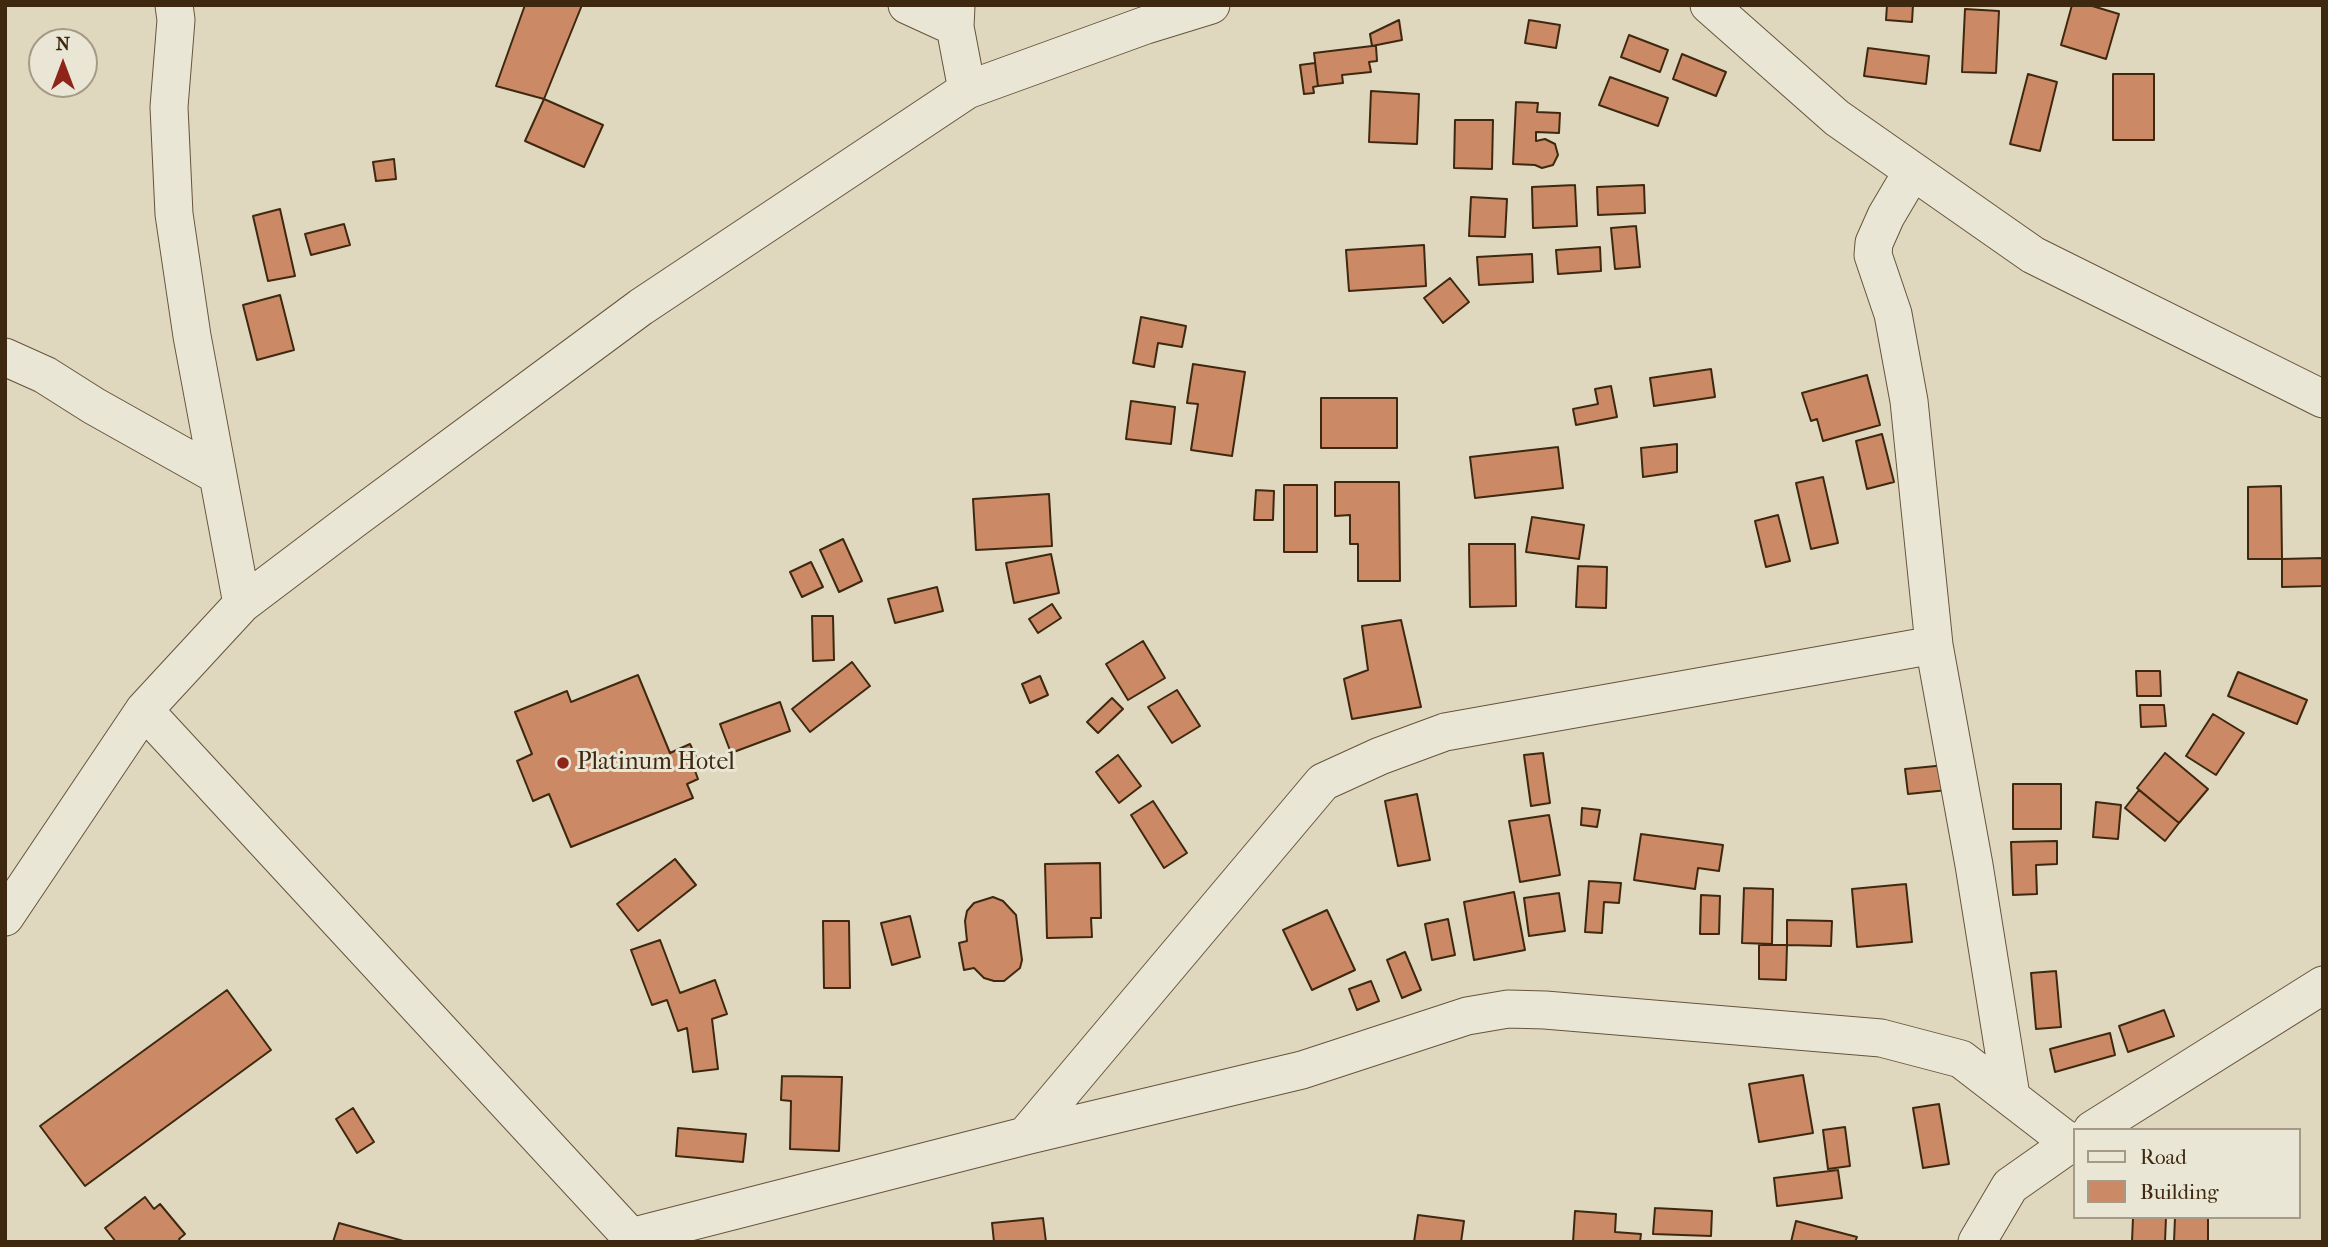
<!DOCTYPE html>
<style>
body{margin:0}
#map{position:relative;width:2328px;height:1247px;overflow:hidden;background:#dfd8be;font-family:"IM FELL French Canon",serif}
canvas{display:block}
.frame{position:absolute;inset:0;border:7px solid #3e280f;pointer-events:none}
.legend{position:absolute;left:2073px;top:1128px;width:228px;height:91px;box-sizing:border-box;background:#eae6d5;border:2px solid #a59a86;margin:0;padding:9px 12px;list-style:none;font-size:21px;color:#3e280f}
.legend li{display:flex;align-items:center;gap:14px;height:35px}
.legend b{width:35px;border:2px solid #a59a86}
.north{position:absolute;left:28px;top:28px;width:70px;height:70px;box-sizing:border-box;background:#eae6d5;border:2px solid #a59a86;border-radius:50%;rotate:0deg;font-size:19px;font-weight:700;line-height:28px;text-align:center;color:#3e280f}
.north::after{content:'';display:block;margin:auto;width:24px;height:32px;background:#8f2418;clip-path:polygon(50% 0,100% 100%,50% 72%,0 100%)}
</style>
<div id="map">
<canvas width="2328" height="1247"></canvas>
<div class="frame"></div>
<ul class="legend">
<li><b style="height:9px;background:#eae6d5"></b>Road</li>
<li><b style="height:19px;background:#cb8a65"></b>Building</li>
</ul>
<div class="north">N</div>
</div>
<script>
const context = document.querySelector('canvas').getContext('2d');
context.lineJoin = 'round';
function fill(path, color) { context.fillStyle = color; context.fill(path, 'evenodd'); }
const toPath = rows => new Path2D(rows.map(r => 'M' + r).join(''));
function trace(path, color, width, dash) { context.strokeStyle = color; context.lineWidth = width; context.lineCap = dash ? 'butt' : 'round'; context.setLineDash(dash || []); context.stroke(path); }
function drawText(font, color, halo, rows, align = 'center') {
  context.font = font + ' "IM FELL French Canon",serif'; context.lineWidth = 6; context.setLineDash([]); context.textBaseline = 'middle'; context.strokeStyle = halo; context.fillStyle = color; for (const [text, x, y, turn = 0] of rows) {
    context.save(); context.translate(x, y); context.rotate((+turn || 0) * Math.PI / 180); context.textAlign = isNaN(turn) ? turn : align; if (halo) context.strokeText(text, 0, 0); context.fillText(text, 0, 0); context.restore();
  }
}
const building = toPath([
 [525,5,582,5,544,99,496,86,525,5],
 [1887,5,1913,5,1912,22,1886,20,1887,5],
 [2072,5,2089,5,2119,14,2106,59,2061,45,2072,5],
 [1965,9,1999,11,1996,73,1962,72,1965,9],
 [1399,20,1402,40,1372,46,1370,34,1399,20],
 [1529,20,1560,25,1556,48,1525,43,1529,20],
 [1629,35,1668,50,1660,72,1621,57,1629,35],
 [1372,46,1376,46,1377,61,1369,62,1371,72,1342,75,1343,83,1318,86,1314,53,1372,46],
 [1868,48,1929,56,1926,84,1864,76,1868,48],
 [1682,54,1726,72,1716,96,1673,79,1682,54],
 [1315,63,1318,86,1313,87,1314,93,1304,94,1300,65,1315,63],
 [2028,74,2057,82,2040,151,2010,144,2028,74],
 [2113,74,2154,74,2154,140,2113,140,2113,74],
 [1610,77,1668,98,1658,126,1599,105,1610,77],
 [1371,91,1419,94,1417,144,1369,142,1371,91],
 [544,99,603,125,584,167,525,141,544,99],
 [1516,102,1538,103,1537,112,1560,113,1559,133,1536,132,1536,141,1545,139,1555,144,1558,155,1553,165,1542,168,1535,165,1513,164,1516,102],
 [1455,120,1493,120,1492,169,1454,168,1455,120],
 [394,159,396,179,376,181,373,162,394,159],
 [1575,185,1577,226,1533,228,1532,187,1575,185],
 [1644,185,1645,213,1598,215,1597,187,1644,185],
 [1471,197,1507,199,1505,237,1469,236,1471,197],
 [280,209,295,276,268,281,253,216,280,209],
 [344,224,350,245,311,255,305,234,344,224],
 [1636,226,1640,267,1615,269,1611,228,1636,226],
 [1424,245,1426,286,1349,291,1346,250,1424,245],
 [1600,247,1601,271,1558,274,1556,250,1600,247],
 [1532,254,1533,282,1479,285,1477,257,1532,254],
 [1450,278,1469,302,1443,323,1424,298,1450,278],
 [280,295,294,350,257,360,243,305,280,295],
 [1141,317,1186,326,1182,347,1158,343,1154,367,1133,363,1141,317],
 [1193,364,1245,372,1232,456,1191,450,1198,404,1187,403,1193,364],
 [1711,369,1715,397,1654,406,1650,378,1711,369],
 [1867,375,1880,425,1823,441,1817,419,1811,421,1802,393,1867,375],
 [1611,386,1617,417,1576,425,1573,409,1598,404,1595,389,1611,386],
 [1321,398,1397,398,1397,448,1321,448,1321,398],
 [1131,401,1175,407,1171,444,1126,439,1131,401],
 [1882,434,1894,482,1867,489,1856,441,1882,434],
 [1677,444,1677,472,1643,477,1641,448,1677,444],
 [1558,447,1563,488,1475,498,1470,457,1558,447],
 [1823,477,1838,543,1811,549,1796,483,1823,477],
 [1335,482,1399,482,1400,581,1358,581,1358,544,1350,544,1350,515,1335,516,1335,482],
 [1284,485,1317,485,1317,552,1284,552,1284,485],
 [2281,486,2282,559,2248,559,2248,487,2281,486],
 [1256,490,1274,491,1273,520,1254,520,1256,490],
 [1049,494,1052,546,976,550,973,499,1049,494],
 [1778,515,1790,561,1766,567,1755,521,1778,515],
 [1532,517,1584,525,1579,559,1526,552,1532,517],
 [843,539,862,581,839,592,820,550,843,539],
 [1469,544,1515,544,1516,606,1470,607,1469,544],
 [1051,554,1059,593,1014,603,1006,563,1051,554],
 [2323,558,2323,586,2282,587,2282,559,2323,558],
 [811,562,823,587,802,597,790,572,811,562],
 [1578,566,1607,567,1606,608,1576,607,1578,566],
 [937,587,943,611,895,623,888,599,937,587],
 [1052,604,1061,618,1038,633,1029,619,1052,604],
 [812,616,833,616,834,660,813,661,812,616],
 [1401,620,1421,707,1352,719,1344,679,1368,670,1362,626,1401,620],
 [1143,641,1165,678,1128,700,1106,664,1143,641],
 [852,662,870,686,810,732,792,709,852,662],
 [2136,671,2160,671,2161,696,2137,696,2136,671],
 [2238,672,2307,700,2297,724,2228,696,2238,672],
 [638,675,670,753,690,744,700,766,694,768,698,779,687,784,693,798,571,847,549,794,533,801,517,761,532,754,515,712,567,691,571,702,638,675],
 [1040,676,1048,695,1030,703,1022,684,1040,676],
 [1177,690,1200,726,1172,743,1148,707,1177,690],
 [1112,698,1123,709,1098,733,1087,722,1112,698],
 [780,702,790,731,731,753,720,724,780,702],
 [2140,705,2164,705,2166,726,2141,727,2140,705],
 [2213,714,2244,733,2216,775,2186,756,2213,714],
 [1543,753,1550,803,1531,806,1524,755,1543,753],
 [2165,753,2208,789,2179,823,2137,788,2165,753],
 [1118,755,1141,786,1119,803,1096,772,1118,755],
 [1946,765,1948,790,1908,794,1905,769,1946,765],
 [2013,784,2061,784,2061,829,2013,829,2013,784],
 [2139,790,2179,823,2165,841,2125,808,2139,790],
 [1417,794,1430,860,1398,866,1385,801,1417,794],
 [1153,801,1187,853,1164,868,1131,815,1153,801],
 [2096,802,2121,805,2118,839,2093,837,2096,802],
 [1582,808,1600,810,1597,827,1581,825,1582,808],
 [1549,815,1560,875,1520,882,1509,821,1549,815],
 [1641,834,1723,845,1719,871,1698,868,1695,889,1634,880,1641,834],
 [2057,841,2057,864,2036,865,2037,894,2013,895,2011,842,2057,841],
 [675,859,696,885,638,931,617,904,675,859],
 [1100,863,1101,918,1091,918,1092,937,1047,938,1045,864,1100,863],
 [1589,881,1621,883,1619,903,1604,902,1602,933,1585,932,1589,881],
 [1906,884,1912,942,1857,947,1852,889,1906,884],
 [1744,888,1773,889,1772,944,1742,943,1744,888],
 [1514,892,1525,950,1474,960,1464,902,1514,892],
 [1559,893,1565,931,1529,936,1524,898,1559,893],
 [1701,895,1720,896,1719,934,1700,934,1701,895],
 [993,897,1003,901,1016,915,1022,960,1020,968,1004,981,994,981,984,978,974,968,964,970,959,943,967,941,965,921,967,911,974,903,993,897],
 [1327,910,1355,970,1312,990,1283,930,1327,910],
 [910,916,920,957,892,965,881,923,910,916],
 [1448,919,1455,955,1432,960,1425,924,1448,919],
 [1787,920,1832,921,1831,946,1787,945,1787,920],
 [823,921,849,921,850,988,824,988,823,921],
 [660,940,680,993,715,980,727,1014,712,1019,718,1069,693,1072,687,1028,678,1031,667,1000,652,1005,631,950,660,940],
 [1759,945,1787,945,1786,980,1759,979,1759,945],
 [1405,952,1421,990,1402,998,1387,960,1405,952],
 [2056,971,2061,1027,2036,1029,2031,973,2056,971],
 [1371,981,1379,1001,1357,1010,1349,989,1371,981],
 [227,990,271,1050,85,1186,40,1126,227,990],
 [2164,1010,2174,1036,2128,1052,2119,1026,2164,1010],
 [2110,1033,2115,1055,2055,1072,2050,1049,2110,1033],
 [1803,1075,1813,1133,1759,1142,1749,1084,1803,1075],
 [782,1076,842,1077,839,1151,790,1149,791,1101,781,1100,782,1076],
 [1939,1104,1949,1164,1923,1168,1913,1108,1939,1104],
 [353,1108,374,1142,357,1153,336,1119,353,1108],
 [1845,1127,1850,1166,1828,1169,1823,1130,1845,1127],
 [678,1128,746,1134,743,1162,676,1156,678,1128],
 [1838,1170,1842,1198,1777,1206,1774,1178,1838,1170],
 [145,1197,154,1209,160,1204,185,1234,179,1239,181,1242,116,1242,105,1228,145,1197],
 [1655,1208,1712,1211,1711,1236,1653,1234,1655,1208],
 [1575,1211,1616,1214,1615,1232,1641,1234,1640,1242,1573,1242,1575,1211],
 [1418,1215,1464,1221,1461,1242,1414,1242,1418,1215],
 [2133,1217,2166,1217,2165,1242,2132,1242,2133,1217],
 [2175,1217,2208,1217,2208,1242,2174,1242,2175,1217],
 [1043,1218,1046,1242,994,1242,992,1223,1043,1218],
 [1796,1221,1857,1237,1855,1242,1791,1242,1796,1221],
 [339,1223,407,1242,333,1242,339,1223]
]);
fill(building, '#cb8a65');
trace(building, '#3e280f', 2);
const minor = toPath([
 [174,5,176,20,169,107,174,214,192,336,242,604],
 [907,5,955,27],
 [956,5,955,27,967,90],
 [1709,5,1837,118,2033,255,2323,399],
 [1912,172,1886,216,1874,243,1873,255,1893,314,1909,401,1934,645,1974,865,2011,1096],
 [5,357,45,375,94,406,217,475],
 [144,710,631,1237,632,1242],
 [5,917,144,710,242,604,353,520,641,307,967,90,1146,25,1211,5],
 [2092,1130,2323,985],
 [1025,1136,1323,782,1380,756,1445,732,1934,645],
 [631,1237,1025,1136,1302,1070,1467,1016,1508,1009,1545,1010,1881,1038,1961,1059,2070,1143],
 [1977,1242,2010,1186,2074,1141]
]);
trace(minor, '#66543b', 39);
trace(minor, '#eae6d5', 37);
for (const [x, y, r, color] of [
 [563,763,7,"#8f2418"]
]) { const dot = new Path2D(); dot.arc(x, y, r, 0, 2 * Math.PI); context.fillStyle = color; context.fill(dot); trace(dot, '#eae6d5', 2.5); }
drawText('24px', '#3e280f', '#eae6d5', [
 ["Platinum Hotel",577,763]
], 'left');
</script>
